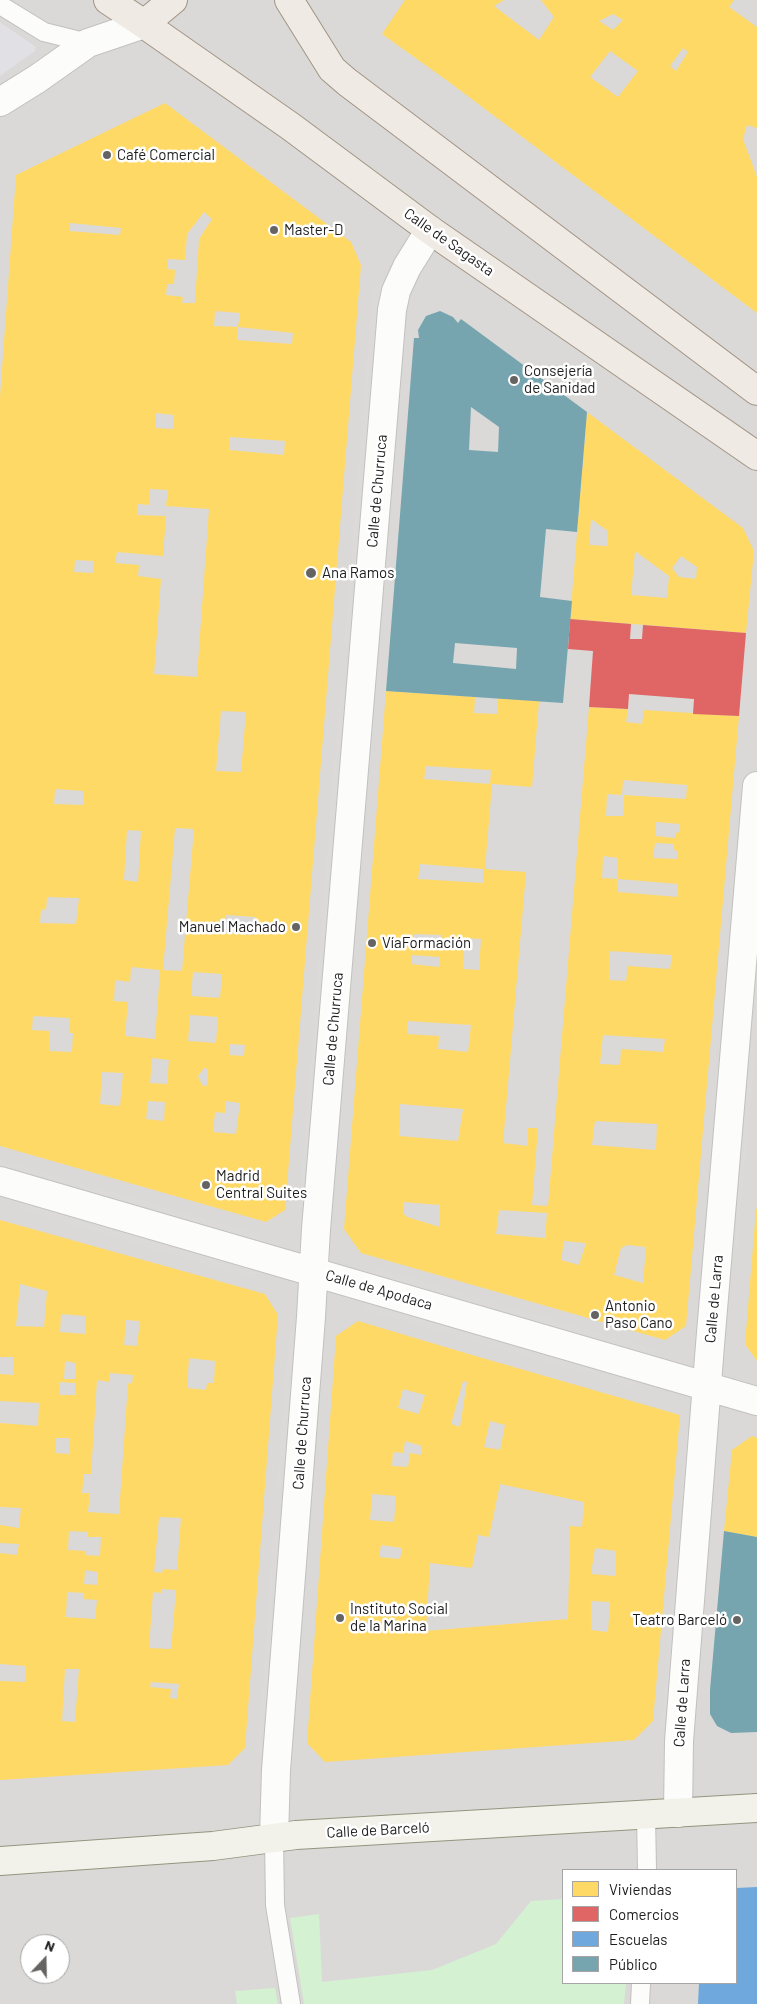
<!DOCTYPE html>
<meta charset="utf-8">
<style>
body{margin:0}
#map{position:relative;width:757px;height:2004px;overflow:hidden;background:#ebe9e6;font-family:Barlow,sans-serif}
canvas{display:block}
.legend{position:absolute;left:562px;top:1869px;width:175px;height:115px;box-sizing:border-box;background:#fff;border:1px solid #a5a5a5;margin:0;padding:6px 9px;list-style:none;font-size:15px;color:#1d1d1d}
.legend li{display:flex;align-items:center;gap:10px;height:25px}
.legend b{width:25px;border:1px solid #a5a5a5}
.north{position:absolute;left:20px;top:1934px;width:50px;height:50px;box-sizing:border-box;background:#fff;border:1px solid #a5a5a5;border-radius:50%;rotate:21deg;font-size:14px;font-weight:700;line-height:20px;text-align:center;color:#1d1d1d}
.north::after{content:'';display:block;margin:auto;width:18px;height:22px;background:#656463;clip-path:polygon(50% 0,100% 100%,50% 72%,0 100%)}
</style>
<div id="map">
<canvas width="757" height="2004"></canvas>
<ul class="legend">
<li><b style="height:14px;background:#ffd966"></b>Viviendas</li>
<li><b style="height:14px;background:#e06666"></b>Comercios</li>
<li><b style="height:14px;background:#6fa8dc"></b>Escuelas</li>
<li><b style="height:14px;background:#76a5af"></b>Público</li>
</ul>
<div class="north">N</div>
</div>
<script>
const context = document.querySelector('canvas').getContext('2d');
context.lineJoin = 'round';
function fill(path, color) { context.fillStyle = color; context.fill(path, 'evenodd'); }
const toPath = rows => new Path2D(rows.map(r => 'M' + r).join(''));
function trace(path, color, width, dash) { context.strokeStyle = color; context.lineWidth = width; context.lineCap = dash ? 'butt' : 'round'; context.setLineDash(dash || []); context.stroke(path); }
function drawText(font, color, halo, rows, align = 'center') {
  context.font = font + ' Barlow,sans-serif'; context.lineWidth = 5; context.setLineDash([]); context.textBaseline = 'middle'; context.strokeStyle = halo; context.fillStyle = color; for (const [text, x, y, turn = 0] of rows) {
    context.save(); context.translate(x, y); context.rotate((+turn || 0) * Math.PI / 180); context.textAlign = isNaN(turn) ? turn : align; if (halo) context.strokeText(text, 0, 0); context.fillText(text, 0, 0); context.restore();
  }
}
fill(toPath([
 [0,0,757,0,757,2004,0,2004],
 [563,1870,736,1870,736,1983,563,1983],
 [30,1944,60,1944,60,1974,30,1974]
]), '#dad9d7');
fill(toPath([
 [563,1899,563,1983,626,1983,624,2004,304,2004,290,1918,319,1914,322,1982,432,1970,496,1944,531,1901],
 [275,1988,278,2004,237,2004,235,1991]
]), '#d4f1d2');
fill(toPath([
 [386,283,356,648,344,645,373,284],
 [354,688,312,1208,299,1207,340,691],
 [757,884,757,1030,737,1254,725,1255],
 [0,1160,261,1235,258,1247,0,1173],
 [23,1198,260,1267,256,1279,20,1210],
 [374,1267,656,1350,653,1361,370,1279],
 [362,1299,639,1376,636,1388,367,1311],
 [303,1328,290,1493,277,1489,289,1333],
 [687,1429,699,1429,672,1730,661,1727],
 [288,1531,271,1754,258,1753,273,1534]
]), '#dbdad9');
fill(toPath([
 [0,22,36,47,35,51,0,76]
]), '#e1e0e5');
fill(toPath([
 [405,0,504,0,494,6,539,40,554,17,541,0,734,0,729,7,757,27,757,128,747,125,743,139,757,177,757,313,449,82,382,34],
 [613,14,623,20,613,30,599,21],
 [683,48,688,52,676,71,670,66],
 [610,51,638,71,618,97,590,77],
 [165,103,351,242,361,265,285,1210,266,1222,0,1146,0,397,16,175],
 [204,212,212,219,199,239,195,303,182,303,183,297,166,295,167,284,174,284,175,270,168,269,168,259,185,260,187,234],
 [70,223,121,228,120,235,69,231],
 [215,311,240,313,238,327,293,333,292,344,237,340,238,327,214,326],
 [156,413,174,415,173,429,155,428],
 [230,437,285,441,284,455,229,450],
 [150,489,168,490,166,506,209,509,197,677,154,674,161,579,138,576,139,565,115,563,117,552,163,556,166,516,137,515,138,504,149,505],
 [75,560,93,561,93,573,74,572],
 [221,711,246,712,241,772,216,771],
 [55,789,84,791,83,805,54,804],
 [175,828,194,829,182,971,163,970],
 [127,830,141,831,138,882,124,880],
 [47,897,79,898,76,924,40,923,41,909,46,910],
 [226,915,255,917,253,935,225,933],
 [131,967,160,970,155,1039,125,1036,128,1002,114,1001,115,980,130,982],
 [193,972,222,974,220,998,191,996],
 [190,1015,218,1017,216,1043,188,1041],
 [33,1016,70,1018,69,1033,73,1033,72,1052,49,1051,50,1031,32,1030],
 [230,1044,245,1045,244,1056,230,1055],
 [152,1058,169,1060,167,1084,150,1083],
 [204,1068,208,1069,207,1086,202,1085,198,1076],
 [102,1072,123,1073,120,1106,100,1104],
 [148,1101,165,1102,164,1121,146,1119],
 [226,1101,240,1103,236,1134,213,1132,215,1112,225,1113],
 [587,412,743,528,754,551,746,633,570,619],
 [591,519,608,531,607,546,589,545],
 [635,551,669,576,667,598,631,595],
 [681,556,697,567,696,579,679,577,672,568],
 [386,691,475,697,474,713,497,714,498,698,539,701,532,787,492,784,485,869,526,872,503,1143,528,1146,528,1128,538,1128,532,1205,548,1206,589,707,628,709,626,722,642,724,644,710,739,716,686,1326,665,1340,361,1253,344,1229],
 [426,766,491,770,490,784,424,779],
 [623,780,687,785,686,799,624,795,623,816,606,816,607,794,622,795],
 [656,822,680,824,680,832,676,833,675,838,655,836],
 [655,843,674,844,674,849,678,852,677,859,653,858],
 [603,856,618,858,618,879,678,884,678,897,618,892,618,879,602,878],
 [420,864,483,869,483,883,418,879],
 [414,934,442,935,441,945,413,943],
 [464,938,481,939,479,970,463,969],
 [609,951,672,955,670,969,628,966,626,981,609,980],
 [412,955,440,957,439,967,411,964],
 [407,1021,471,1025,468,1052,438,1049,439,1036,407,1034],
 [603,1035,665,1039,663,1052,621,1049,620,1065,600,1064],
 [400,1104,463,1109,458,1141,399,1136],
 [595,1121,657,1124,656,1150,592,1145],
 [403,1202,440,1205,440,1227,407,1217,403,1213],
 [499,1210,547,1213,545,1238,496,1234],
 [564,1241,586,1243,579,1265,561,1260],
 [627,1245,646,1247,643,1283,614,1275,621,1248],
 [756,1209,757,1209,757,1361,745,1344],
 [0,1220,265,1294,278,1315,245,1748,228,1765,0,1780,0,1681,25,1682,26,1666,0,1664,0,1553,17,1555,19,1544,0,1543,0,1525,19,1528,21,1508,0,1507,0,1423,38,1426,39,1403,0,1401,0,1374,13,1375,13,1357,0,1357],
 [20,1284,47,1291,44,1327,16,1326],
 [61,1314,85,1316,85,1334,60,1332],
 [126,1320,140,1321,137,1346,124,1345],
 [189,1358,215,1361,214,1383,207,1383,206,1390,187,1388],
 [65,1361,76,1363,75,1379,64,1379],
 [110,1373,133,1375,132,1384,128,1383,119,1514,88,1512,90,1493,82,1493,84,1474,91,1474,97,1380,110,1382],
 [60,1382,75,1383,75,1395,59,1395],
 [56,1438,70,1438,69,1454,55,1453],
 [159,1517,181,1518,177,1570,163,1569,162,1573,154,1572],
 [69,1531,88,1532,87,1537,101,1537,100,1556,86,1555,86,1551,68,1550],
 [85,1570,98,1572,98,1585,84,1584],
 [161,1589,176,1590,171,1649,149,1648,153,1592,161,1593],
 [67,1592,84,1593,83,1599,97,1600,95,1619,66,1617],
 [65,1669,79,1669,75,1722,62,1721],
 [151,1682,179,1684,177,1699,170,1698,171,1689,150,1687],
 [358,1321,472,1355,680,1415,653,1721,634,1740,325,1762,307,1743,336,1336],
 [463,1381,467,1382,460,1427,451,1424],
 [403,1389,425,1395,419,1414,398,1408],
 [490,1421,505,1425,500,1450,484,1447],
 [405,1441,422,1446,421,1455,410,1453,408,1467,392,1466,393,1452,403,1453],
 [500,1484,584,1502,582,1527,570,1526,568,1619,426,1631,430,1563,472,1568,478,1535,489,1537],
 [372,1494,396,1496,394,1522,370,1520],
 [381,1545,402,1548,400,1559,379,1557],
 [595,1548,616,1551,615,1576,591,1574],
 [591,1601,610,1602,608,1632,591,1630],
 [752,1436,757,1438,757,1537,724,1531,732,1450]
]), '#ffd966');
fill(toPath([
 [570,619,631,624,630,639,642,639,643,625,746,633,739,716,693,714,694,699,629,694,628,709,589,707,593,651,568,649]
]), '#e06666');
fill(toPath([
 [757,1887,757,2004,698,2004,699,1983,736,1983,736,1888]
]), '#6fa8dc');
fill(toPath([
 [440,311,453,317,458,323,461,319,587,412,577,532,546,529,540,597,572,601,563,703,386,691,414,338,419,338,418,330,426,316],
 [471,407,499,427,498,452,469,450],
 [455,643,517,648,516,669,453,663],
 [724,1531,757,1537,757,1732,731,1733,717,1726,710,1714,710,1690]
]), '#76a5af');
const lane = toPath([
 [0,5,44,32,88,43],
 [646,1814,647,1870],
 [274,1838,275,1905,291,2004],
 [640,2004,641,1983]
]);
const street = toPath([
 [0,102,37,79,88,43,144,24],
 [0,1181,757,1401],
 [678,1813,679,1741,710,1345,757,786],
 [274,1838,276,1770,311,1317,316,1229,392,310,396,291,407,267,430,230]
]);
const secondary = toPath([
 [0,1861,213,1846,296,1835,757,1808]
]);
const primary = toPath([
 [108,0,144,24,290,126,430,230,757,456],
 [289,0,332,69,347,82,757,391],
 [144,24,173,0]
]);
trace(lane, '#c2c1c0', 20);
trace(street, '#c2c1c0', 30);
trace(secondary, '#95947f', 30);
trace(primary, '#a19484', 30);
trace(lane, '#fcfcfb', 18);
trace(street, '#fcfcfb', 28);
trace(secondary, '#f3f2ea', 28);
trace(primary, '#efeae4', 28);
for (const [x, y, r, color] of [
 [107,155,5,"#656463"],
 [274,230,5,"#656463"],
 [514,380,5,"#656463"],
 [311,573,6,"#656463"],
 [296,927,5,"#656463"],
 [372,943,5,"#656463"],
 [206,1185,5,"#656463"],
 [595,1315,5,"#656463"],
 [340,1618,5,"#656463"],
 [737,1620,5,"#656463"]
]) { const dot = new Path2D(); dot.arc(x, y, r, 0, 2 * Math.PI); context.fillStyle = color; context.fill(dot); trace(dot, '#fff', 2); }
drawText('15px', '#1d1d1d', '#fff', [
 ["Café Comercial",117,155],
 ["Master-D",284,230],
 ["Consejería",524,371],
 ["de Sanidad",524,388],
 ["Ana Ramos",322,573],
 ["Manuel Machado",286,927,"right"],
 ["VíaFormación",382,943],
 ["Madrid",216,1176],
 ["Central Suites",216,1193],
 ["Antonio",605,1306],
 ["Paso Cano",605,1323],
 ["Instituto Social",350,1609],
 ["de la Marina",350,1626],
 ["Teatro Barceló",727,1620,"right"]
], 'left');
drawText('15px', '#1d1d1d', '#fff', [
 ["Calle de Sagasta",449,242,35],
 ["Calle de Churruca",377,491,-85],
 ["Calle de Churruca",333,1029,-85],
 ["Calle de Apodaca",379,1290,16],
 ["Calle de Larra",714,1299,-85],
 ["Calle de Churruca",302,1433,-86],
 ["Calle de Larra",682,1703,-86],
 ["Calle de Barceló",378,1830,-3]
]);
</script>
